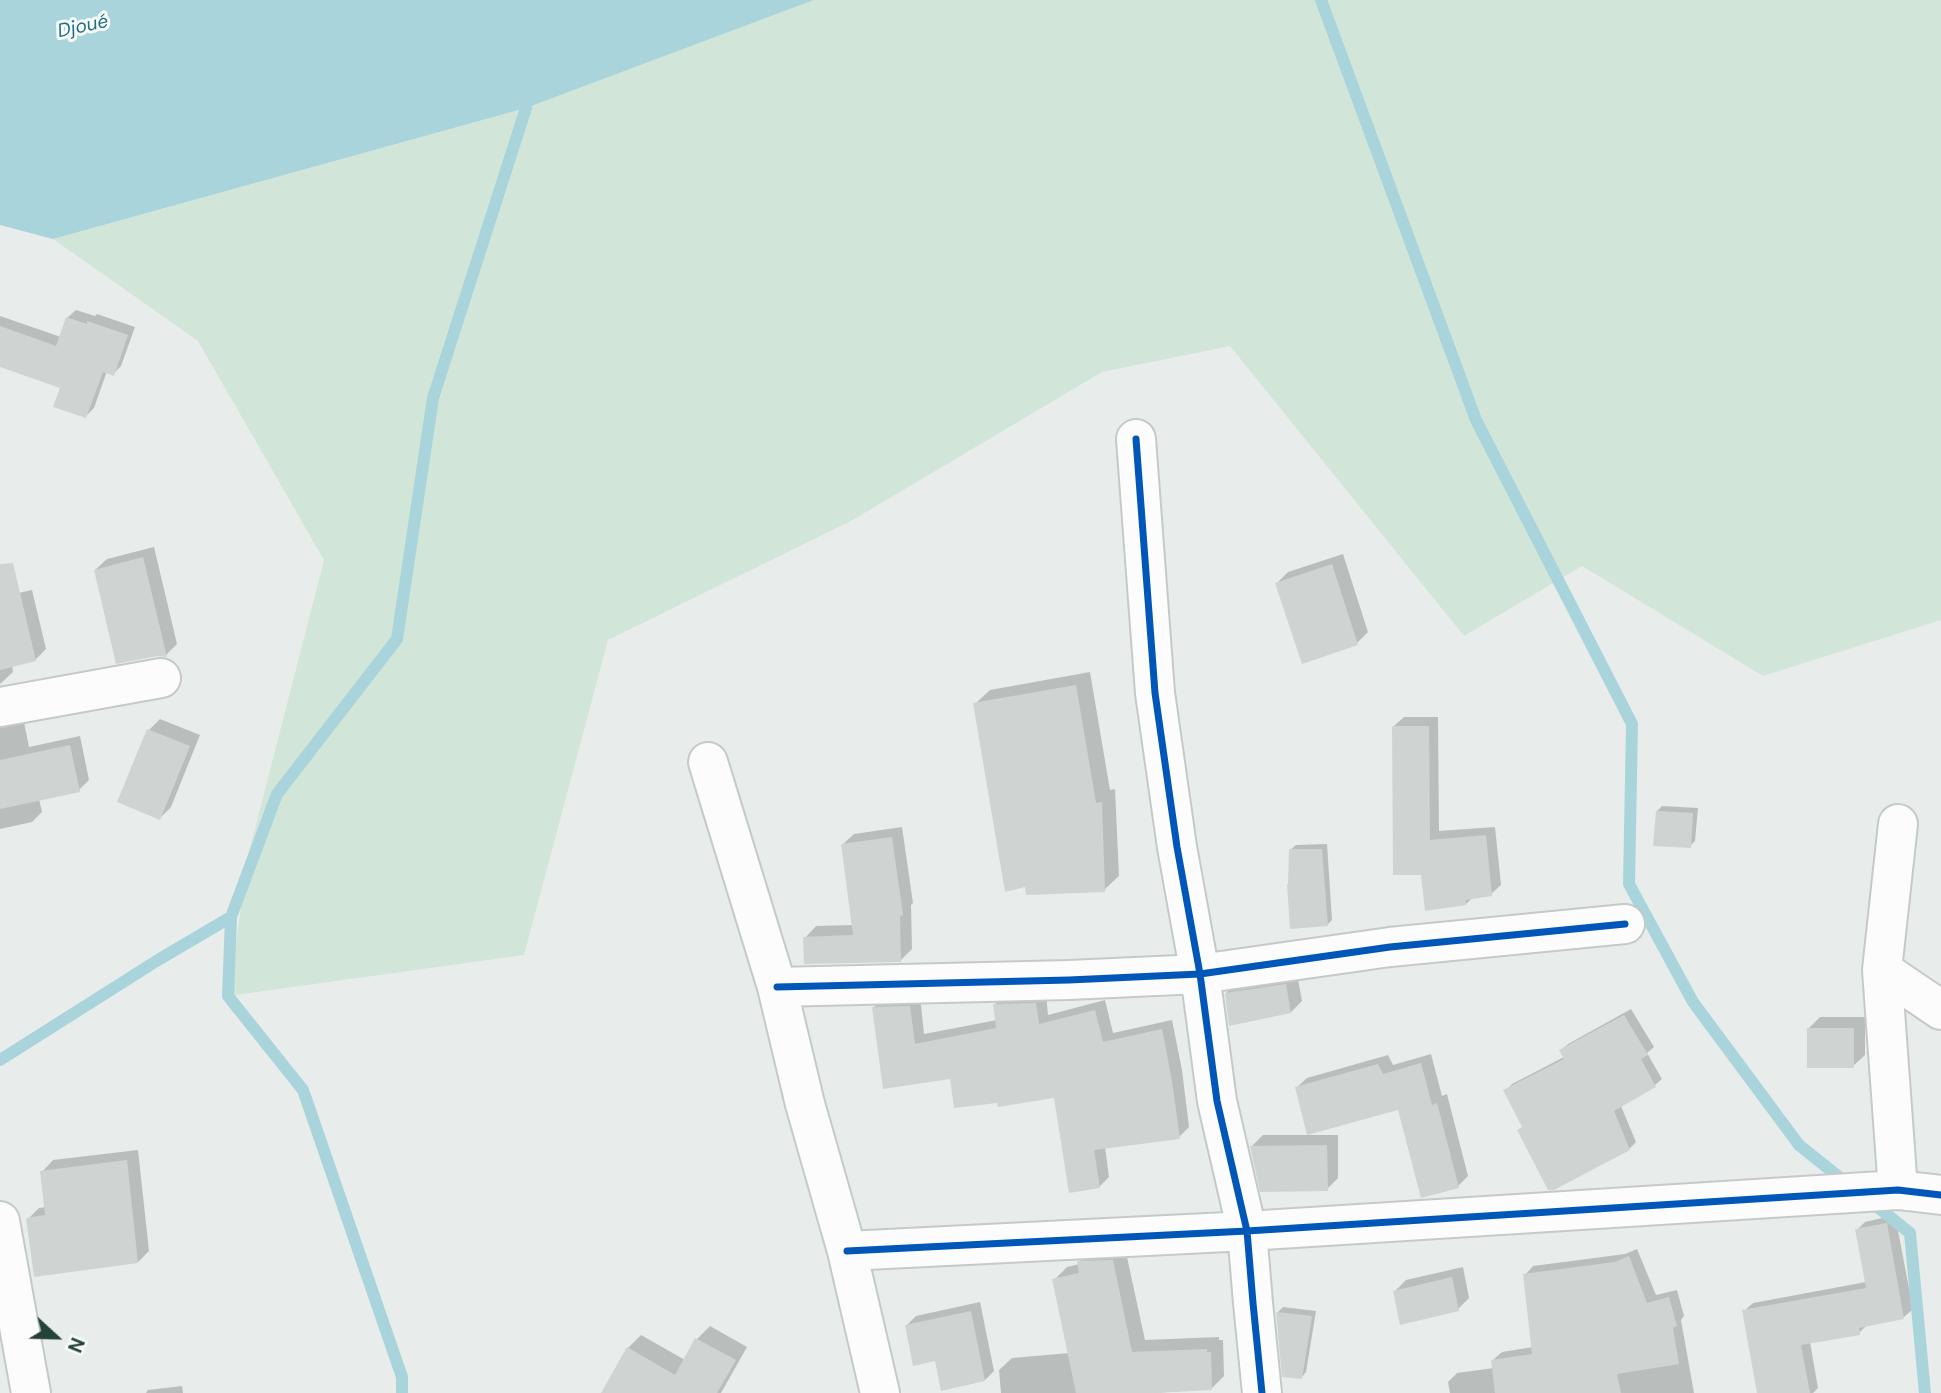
<!DOCTYPE html>
<meta charset="utf-8">
<style>
body{margin:0}
#map{position:relative;width:1941px;height:1393px;overflow:hidden;background:#e8edeb;font-family:"DM Sans",sans-serif}
canvas{display:block}
.north{position:absolute;left:21px;top:1302px;width:70px;height:70px;-webkit-text-stroke:5px #f7fbf9;paint-order:stroke;rotate:112deg;font-size:19px;font-weight:700;line-height:28px;text-align:center;color:#24423a}
.north::after{content:'';display:block;margin:auto;width:24px;height:32px;background:#24423a;clip-path:polygon(50% 0,100% 100%,50% 72%,0 100%)}
</style>
<div id="map">
<canvas width="1941" height="1393"></canvas>
<div class="north">N</div>
</div>
<script>
const context = document.querySelector('canvas').getContext('2d');
context.lineJoin = 'round';
function fill(path, color) { context.fillStyle = color; context.fill(path, 'evenodd'); }
const toPath = rows => new Path2D(rows.map(r => 'M' + r).join(''));
function trace(path, color, width, dash) { context.strokeStyle = color; context.lineWidth = width; context.lineCap = dash ? 'butt' : 'round'; context.setLineDash(dash || []); context.stroke(path); }
function drawText(font, color, halo, rows, align = 'center') {
  context.font = font + ' "DM Sans",sans-serif'; context.lineWidth = 6; context.setLineDash([]); context.textBaseline = 'middle'; context.strokeStyle = halo; context.fillStyle = color; for (const [text, x, y, turn = 0] of rows) {
    context.save(); context.translate(x, y); context.rotate((+turn || 0) * Math.PI / 180); context.textAlign = isNaN(turn) ? turn : align; if (halo) context.strokeText(text, 0, 0); context.fillText(text, 0, 0); context.restore();
  }
}
fill(toPath([
 [814,0,1941,0,1941,620,1763,676,1582,566,1464,636,1230,346,1102,372,851,521,608,640,524,955,228,996,249,852,324,560,198,341,53,239,526,108]
]), '#d1e6d8');
fill(toPath([
 [0,0,814,0,526,108,53,239,0,225]
]), '#a9d4db');
fill(toPath([
 [76,310,95,316,97,314,135,327,121,366,113,374,107,371,94,408,86,416,62,387,0,365,0,316,61,337,67,318],
 [154,547,177,644,166,655,95,570,107,559],
 [1343,554,1368,632,1357,643,1277,583,1288,572],
 [32,590,46,649,35,660,12,665,13,672,0,684,0,597],
 [1090,672,1110,790,1115,789,1119,876,1104,890,975,704,990,690],
 [0,715,23,717,29,747,80,736,89,780,79,790,39,799,42,812,32,822,0,829],
 [1404,717,1438,717,1439,831,1495,827,1501,885,1491,894,1472,898,1466,904,1422,873,1394,726],
 [160,719,200,735,171,807,160,818,149,730],
 [1662,806,1698,808,1695,841,1690,846,1657,811],
 [902,827,913,903,911,905,912,949,901,960,805,938,816,926,854,925,842,845,854,834],
 [1327,844,1332,920,1327,925,1290,850,1296,845],
 [1297,974,1302,1001,1291,1012,1226,993,1238,982],
 [1046,993,1048,1015,1105,1000,1113,1033,1172,1020,1182,1070,1189,1127,1179,1137,1105,1147,1109,1177,1099,1187,1056,1096,999,1101,952,1077,874,1007,884,997,920,996,924,1034,997,1020,995,1004,1005,994],
 [1631,1009,1654,1047,1647,1053,1662,1079,1655,1085,1621,1106,1636,1142,1629,1149,1523,1126,1505,1091,1512,1084,1564,1057,1561,1050,1568,1044],
 [1820,1017,1865,1017,1865,1055,1853,1066,1809,1028],
 [1431,1054,1442,1096,1447,1094,1468,1176,1458,1186,1400,1108,1296,1088,1307,1078,1388,1055,1393,1065],
 [1263,1135,1338,1135,1338,1178,1327,1189,1252,1146],
 [138,1150,149,1251,138,1262,28,1219,39,1208,46,1207,42,1172,53,1160],
 [1895,1215,1913,1309,1904,1317,1868,1324,1859,1333,1810,1342,1818,1388,1813,1393,1759,1393,1744,1311,1753,1303,1866,1282,1857,1230,1865,1222],
 [1125,1248,1145,1340,1219,1337,1219,1340,1223,1340,1224,1376,1211,1389,1154,1393,1001,1393,999,1370,1012,1358,1069,1353,1054,1280,1067,1267,1080,1264,1079,1262,1092,1249],
 [1637,1249,1656,1295,1677,1290,1684,1316,1681,1320,1694,1393,1450,1393,1448,1382,1457,1373,1494,1368,1493,1360,1502,1352,1533,1347,1525,1275,1533,1266,1625,1254],
 [1463,1267,1469,1298,1458,1309,1395,1291,1406,1280],
 [980,1302,994,1371,985,1380,936,1359,907,1325,916,1316],
 [1283,1307,1316,1311,1306,1372,1301,1378,1284,1375,1278,1312],
 [710,1326,747,1347,721,1393,603,1393,628,1348,641,1335,685,1360,697,1339],
 [182,1386,183,1393,146,1393,148,1390]
]), '#0003');
trace(toPath([
 [1321,0,1476,420,1632,724,1629,884,1693,1002,1799,1145,1849,1185],
 [0,1060,158,960,231,917],
 [1869,1200,1910,1233,1925,1393],
 [402,1393,402,1377,303,1090,228,996,231,917,277,794,397,639,433,398,526,108,521,93]
]), '#a9d4db', 12);
fill(toPath([
 [66,317,87,324,87,321,128,335,114,376,103,372,86,418,53,407,60,388,0,367,0,326,56,346],
 [143,557,167,657,157,656,116,664,94,570],
 [13,563,36,661,0,670,0,564],
 [1332,564,1358,645,1302,664,1275,583],
 [1076,685,1096,803,1102,802,1105,892,1026,895,1025,887,1005,892,973,703],
 [1392,726,1429,726,1430,840,1486,835,1492,896,1466,900,1466,905,1425,911,1421,875,1393,875],
 [147,729,190,746,160,820,117,802],
 [70,745,80,792,0,809,0,760],
 [1656,811,1693,813,1691,848,1653,846],
 [892,837,903,915,900,916,901,962,804,964,803,937,853,935,841,844],
 [1289,849,1322,849,1328,926,1290,929,1287,884,1288,884],
 [1286,984,1291,1013,1229,1026,1225,993],
 [1036,1003,1039,1024,1095,1010,1103,1042,1162,1029,1172,1081,1180,1139,1094,1150,1100,1188,1069,1193,1054,1098,998,1107,997,1103,954,1108,950,1079,883,1089,872,1007,910,1006,915,1044,996,1028,993,1004],
 [1624,1015,1648,1055,1641,1059,1656,1087,1614,1111,1630,1150,1554,1190,1548,1190,1517,1130,1522,1127,1503,1090,1564,1059,1559,1050],
 [1807,1028,1854,1028,1854,1068,1807,1068],
 [1421,1063,1432,1105,1437,1103,1459,1188,1421,1198,1398,1110,1307,1135,1295,1087,1378,1064,1383,1074],
 [1327,1145,1328,1191,1260,1192,1250,1146],
 [127,1160,138,1263,34,1277,26,1218,45,1215,40,1171],
 [1887,1223,1904,1319,1859,1328,1860,1335,1801,1345,1810,1393,1757,1393,1742,1310,1866,1288,1855,1229],
 [1629,1256,1647,1303,1669,1297,1677,1326,1673,1328,1679,1364,1617,1374,1621,1393,1495,1393,1491,1360,1532,1354,1523,1274,1615,1262],
 [1113,1260,1132,1352,1207,1349,1207,1352,1211,1352,1212,1390,1154,1393,1076,1393,1052,1279,1079,1273,1077,1261],
 [1452,1277,1459,1311,1400,1325,1393,1291],
 [971,1311,985,1381,941,1391,935,1361,913,1366,905,1325],
 [1276,1312,1312,1316,1302,1379,1282,1377],
 [695,1338,736,1360,717,1393,601,1393,627,1347,675,1375]
]), '#cfd4d2');
const minor = toPath([
 [1136,439,1155,693,1177,847,1200,974,1217,1101,1247,1231,1253,1303,1262,1393],
 [0,707,161,678],
 [708,762,777,987,805,1104,847,1251,880,1393],
 [1882,970,1941,1010],
 [777,987,1069,980,1200,974,1390,947,1625,924],
 [1898,1190,1882,970,1898,824],
 [0,1221,31,1393],
 [847,1251,1247,1231,1898,1190,1941,1195]
]);
trace(minor, '#c5cac8', 42);
trace(minor, '#fcfcfc', 38);
trace(toPath([
 [1136,439,1155,693,1177,847,1200,974,1217,1101,1247,1231,1253,1303,1262,1393],
 [777,987,1069,980,1200,974,1390,947,1625,924],
 [847,1251,1247,1231,1898,1190,1941,1195]
]), '#0057b8', 7);
drawText('italic 19px', '#1c6f80', '#f7fbf9', [
 ["Djoué",83,27,-12]
]);
</script>
